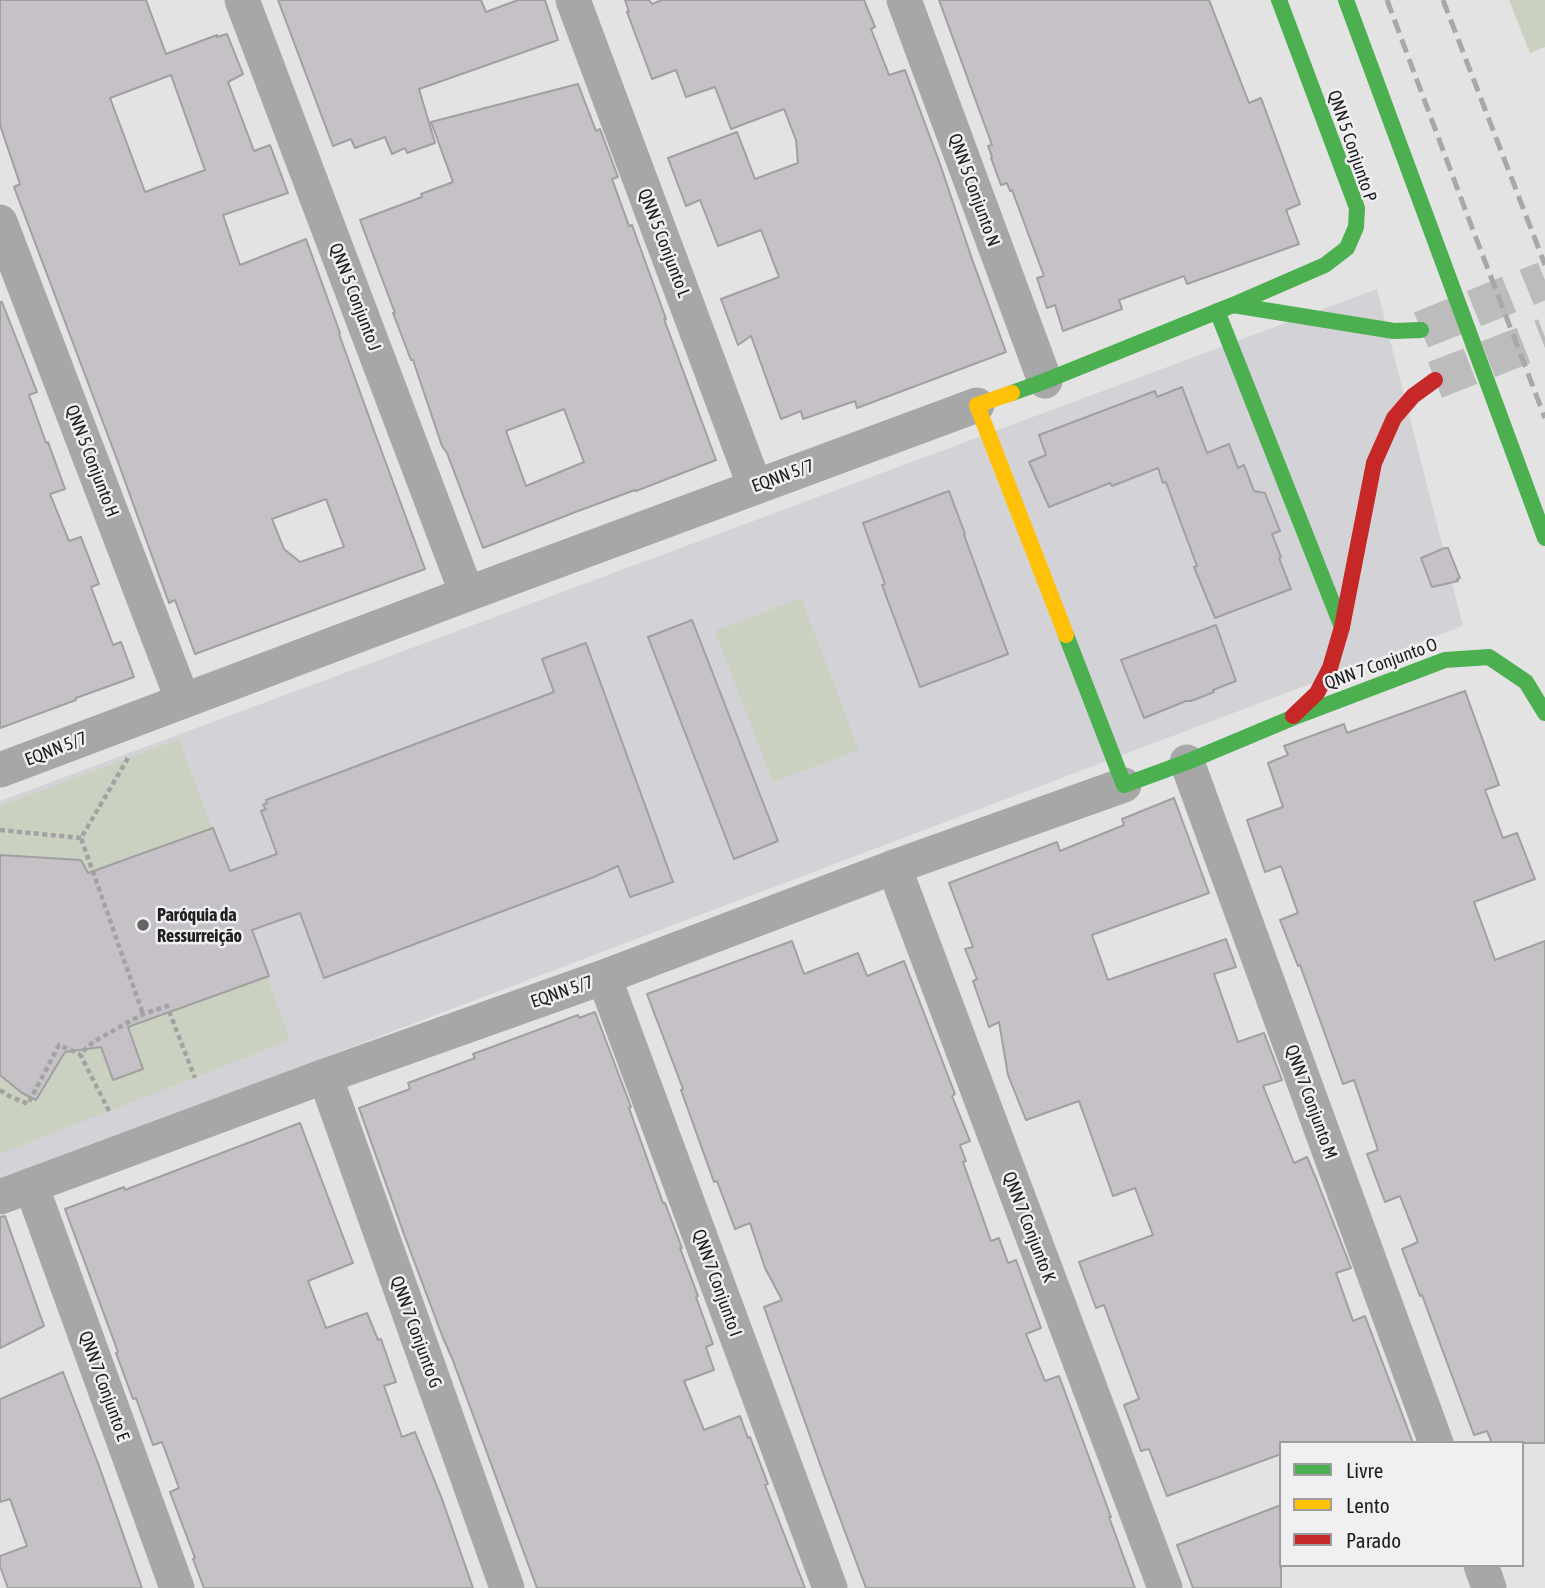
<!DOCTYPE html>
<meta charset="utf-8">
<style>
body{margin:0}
#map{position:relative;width:1545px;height:1588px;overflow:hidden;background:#e3e3e4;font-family:"Asap Condensed",sans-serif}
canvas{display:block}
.legend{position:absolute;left:1279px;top:1441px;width:245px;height:126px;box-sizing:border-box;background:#f0f0f2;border:2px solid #9d9d9e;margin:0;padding:9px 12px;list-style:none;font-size:21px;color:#202021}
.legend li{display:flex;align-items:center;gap:14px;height:35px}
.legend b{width:35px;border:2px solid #9d9d9e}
</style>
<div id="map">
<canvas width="1545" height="1588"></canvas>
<ul class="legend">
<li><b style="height:9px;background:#4caf50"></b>Livre</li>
<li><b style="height:9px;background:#ffc107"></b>Lento</li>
<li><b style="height:9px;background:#c62828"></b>Parado</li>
</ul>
</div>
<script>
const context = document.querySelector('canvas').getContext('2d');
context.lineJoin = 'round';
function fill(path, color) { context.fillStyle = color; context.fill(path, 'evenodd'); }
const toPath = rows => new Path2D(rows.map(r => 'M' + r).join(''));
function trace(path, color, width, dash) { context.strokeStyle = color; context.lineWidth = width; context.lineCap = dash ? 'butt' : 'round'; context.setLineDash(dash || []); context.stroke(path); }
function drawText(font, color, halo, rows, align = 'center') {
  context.font = font + ' "Asap Condensed",sans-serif'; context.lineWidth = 5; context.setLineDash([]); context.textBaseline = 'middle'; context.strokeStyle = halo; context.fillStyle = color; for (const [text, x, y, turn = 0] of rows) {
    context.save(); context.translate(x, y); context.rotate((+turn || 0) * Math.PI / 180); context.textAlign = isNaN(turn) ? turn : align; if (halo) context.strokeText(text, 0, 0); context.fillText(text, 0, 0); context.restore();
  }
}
fill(toPath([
 [1377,289,1463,626,0,1180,0,801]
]), '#d3d3d7');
fill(toPath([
 [1509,0,1545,0,1545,47,1530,53],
 [801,598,859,750,773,782,715,631],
 [179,739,290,1040,0,1154,0,806]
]), '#cbd1c1');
const building = toPath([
 [0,0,146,0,166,54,217,35,217,37,227,34,243,74,228,82,254,151,270,145,288,193,223,215,240,265,306,239,340,333,339,334,373,428,425,569,195,654,175,600,169,603,118,462,14,187,20,184,0,125,0,0],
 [171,75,205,170,145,192,110,98,171,75],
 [326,499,344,547,300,562,284,549,272,519,326,499],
 [278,0,481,0,486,12,518,0,545,0,558,40,419,89,435,143,407,153,405,148,392,154,385,137,355,148,351,139,333,146,278,0],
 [625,0,649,0,652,4,662,0,864,0,875,27,871,29,889,75,905,70,940,164,972,259,1006,352,857,408,855,401,803,419,801,411,781,419,751,336,738,345,721,299,779,277,761,230,718,246,700,200,686,206,668,158,737,132,755,179,798,163,796,140,784,109,731,129,715,87,686,97,676,70,652,79,627,12,629,12,625,0],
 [939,0,1209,0,1249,103,1261,98,1300,204,1286,210,1299,244,1187,284,1184,276,1119,300,1122,309,1063,331,1055,305,1047,308,1037,278,1044,276,1012,190,1010,191,1007,183,1001,185,991,158,992,157,988,146,992,145,939,0],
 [578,84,596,131,600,129,618,177,612,179,629,226,632,225,666,319,664,319,716,460,636,491,635,490,578,511,483,548,447,453,442,446,413,360,411,360,393,313,395,313,360,220,422,197,421,194,453,182,431,122,578,84],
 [564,409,584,462,526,486,506,431,564,409],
 [0,302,2,302,37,392,29,395,46,443,48,442,65,489,50,494,69,541,81,537,99,584,91,587,113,645,121,642,134,677,76,698,76,700,0,728,0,302],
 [1182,387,1207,453,1229,444,1238,468,1244,465,1254,491,1265,493,1280,531,1272,534,1281,557,1279,558,1291,589,1215,618,1194,567,1197,566,1178,515,1166,482,1163,483,1158,468,1112,486,1110,483,1049,507,1029,462,1046,455,1039,435,1155,391,1157,397,1182,387],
 [949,491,965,534,964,535,1008,654,920,687,882,585,885,584,863,523,949,491],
 [1445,548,1448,548,1460,578,1457,579,1458,581,1432,587,1421,558,1445,548],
 [692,620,778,841,734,859,648,637,692,620],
 [1216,625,1236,681,1213,690,1214,692,1191,701,1186,701,1144,718,1121,660,1216,625],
 [586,643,673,882,630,897,618,866,594,877,324,978,300,913,252,930,269,976,128,1027,143,1069,113,1080,101,1047,65,1052,36,1100,22,1093,0,1075,0,855,81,860,88,873,213,828,230,871,277,854,261,811,266,809,263,805,267,803,266,800,554,692,542,659,586,643],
 [1465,691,1499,785,1485,790,1503,838,1517,833,1535,879,1474,902,1495,960,1545,941,1545,1443,1492,1443,1487,1431,1474,1435,1422,1295,1420,1296,1402,1249,1418,1242,1400,1196,1385,1202,1367,1154,1378,1150,1354,1080,1343,1084,1300,965,1298,966,1280,920,1298,913,1281,866,1265,872,1247,820,1283,807,1268,763,1288,755,1284,746,1344,724,1347,733,1465,691],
 [1174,798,1209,893,1092,935,1108,980,1226,939,1236,967,1214,974,1238,1042,1264,1033,1282,1080,1263,1086,1294,1163,1307,1157,1317,1181,1351,1268,1336,1273,1353,1321,1365,1316,1413,1443,1281,1443,1281,1454,1167,1496,1149,1449,1141,1451,1124,1405,1139,1399,1104,1305,1096,1308,1079,1262,1153,1235,1135,1188,1113,1196,1079,1101,1026,1120,1008,1075,999,1022,989,1027,973,981,977,979,965,949,973,947,949,883,1057,842,1060,851,1124,825,1122,819,1174,798],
 [792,941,804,974,858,953,867,976,904,961,955,1094,952,1096,970,1141,960,1145,966,1161,963,1162,991,1241,999,1238,1008,1263,1016,1260,1041,1328,1026,1334,1045,1381,1059,1376,1111,1517,1109,1517,1135,1588,866,1588,825,1478,764,1307,782,1300,765,1268,750,1223,735,1229,717,1181,714,1182,681,1090,683,1089,647,994,792,941],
 [595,1012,631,1107,629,1108,663,1203,665,1203,682,1248,680,1248,698,1296,696,1297,713,1344,706,1347,714,1370,684,1381,704,1430,740,1416,748,1438,750,1437,768,1484,765,1485,805,1588,537,1588,452,1358,443,1338,405,1237,359,1108,410,1089,408,1083,475,1058,473,1054,578,1015,579,1018,595,1012],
 [300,1123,353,1263,308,1281,326,1328,367,1313,378,1340,381,1339,396,1382,384,1386,402,1437,415,1432,442,1499,473,1588,204,1588,193,1559,195,1558,170,1492,179,1488,162,1442,153,1445,136,1398,133,1399,116,1353,118,1352,65,1209,124,1187,125,1190,300,1123],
 [5,1216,44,1326,0,1348,0,1217,5,1216],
 [63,1372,99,1466,142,1588,8,1588,0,1566,0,1556,27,1546,10,1499,0,1502,0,1399,63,1372],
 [1281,1505,1281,1588,1193,1588,1177,1545,1281,1505]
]);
fill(building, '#c6c0c7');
trace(building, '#a0a0a1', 2);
trace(toPath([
 [1421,330,1545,280],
 [1435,380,1545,337]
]), '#bcbcbd', 38, [38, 19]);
trace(toPath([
 [128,758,81,838,143,1014],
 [0,830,81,838],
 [0,1090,9,1096,28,1104,59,1045,80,1054],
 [109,1111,80,1054,93,1042,143,1014,167,1006,195,1078]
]), '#a2a2a2', 4.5, [5, 3.5]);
trace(toPath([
 [242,0,467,594],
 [573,0,755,487],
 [904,0,1045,381],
 [0,222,183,701],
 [1187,762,1436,1443],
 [0,770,467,594,977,405],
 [894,867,1165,1588],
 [604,977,830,1588],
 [325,1076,507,1588],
 [31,1185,177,1588],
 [0,1197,325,1076,604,977,894,867,1124,785],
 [1481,1565,1489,1588]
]), '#a6a7a6', 35);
trace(toPath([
 [1346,0,1545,538],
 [1233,305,1394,331,1421,330],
 [1217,311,1342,627],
 [1012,393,1045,381,1233,305,1325,265,1347,248,1356,227,1357,208,1279,0],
 [1066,635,1124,785,1187,762,1292,718,1445,660,1489,657,1526,682,1545,713]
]), '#4caf50', 16);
trace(toPath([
 [1012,393,977,405,1066,635]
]), '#ffc107', 16);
trace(toPath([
 [1293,716,1317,693,1330,668,1342,627,1374,463,1394,418,1413,396,1435,380]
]), '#c62828', 16);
trace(toPath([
 [1387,0,1468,217,1545,418],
 [1443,0,1545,265]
]), '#a8a8a8', 5, [14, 7]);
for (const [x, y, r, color] of [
 [143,925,7,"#646465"]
]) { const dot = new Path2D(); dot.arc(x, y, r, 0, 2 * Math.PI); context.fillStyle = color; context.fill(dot); trace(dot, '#f0f0f2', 2.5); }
drawText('18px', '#202021', '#f0f0f2', [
 ["QNN 5 Conjunto P",1352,146,71],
 ["QNN 5 Conjunto N",974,190,70],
 ["QNN 5 Conjunto L",664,243,69],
 ["QNN 5 Conjunto J",355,297,69],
 ["QNN 5 Conjunto H",92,461,69],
 ["EQNN 5/7",783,476,-20],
 ["QNN 7 Conjunto O",1381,664,-20],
 ["EQNN 5/7",56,749,-21],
 ["EQNN 5/7",562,992,-19],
 ["QNN 7 Conjunto M",1311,1102,70],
 ["QNN 7 Conjunto K",1029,1227,69],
 ["QNN 7 Conjunto I",717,1283,70],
 ["QNN 7 Conjunto G",416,1332,70],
 ["QNN 7 Conjunto E",104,1386,70]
]);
drawText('bold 18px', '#202021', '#f0f0f2', [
 ["Paróquia da",157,915],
 ["Ressurreição",157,936]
], 'left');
</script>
